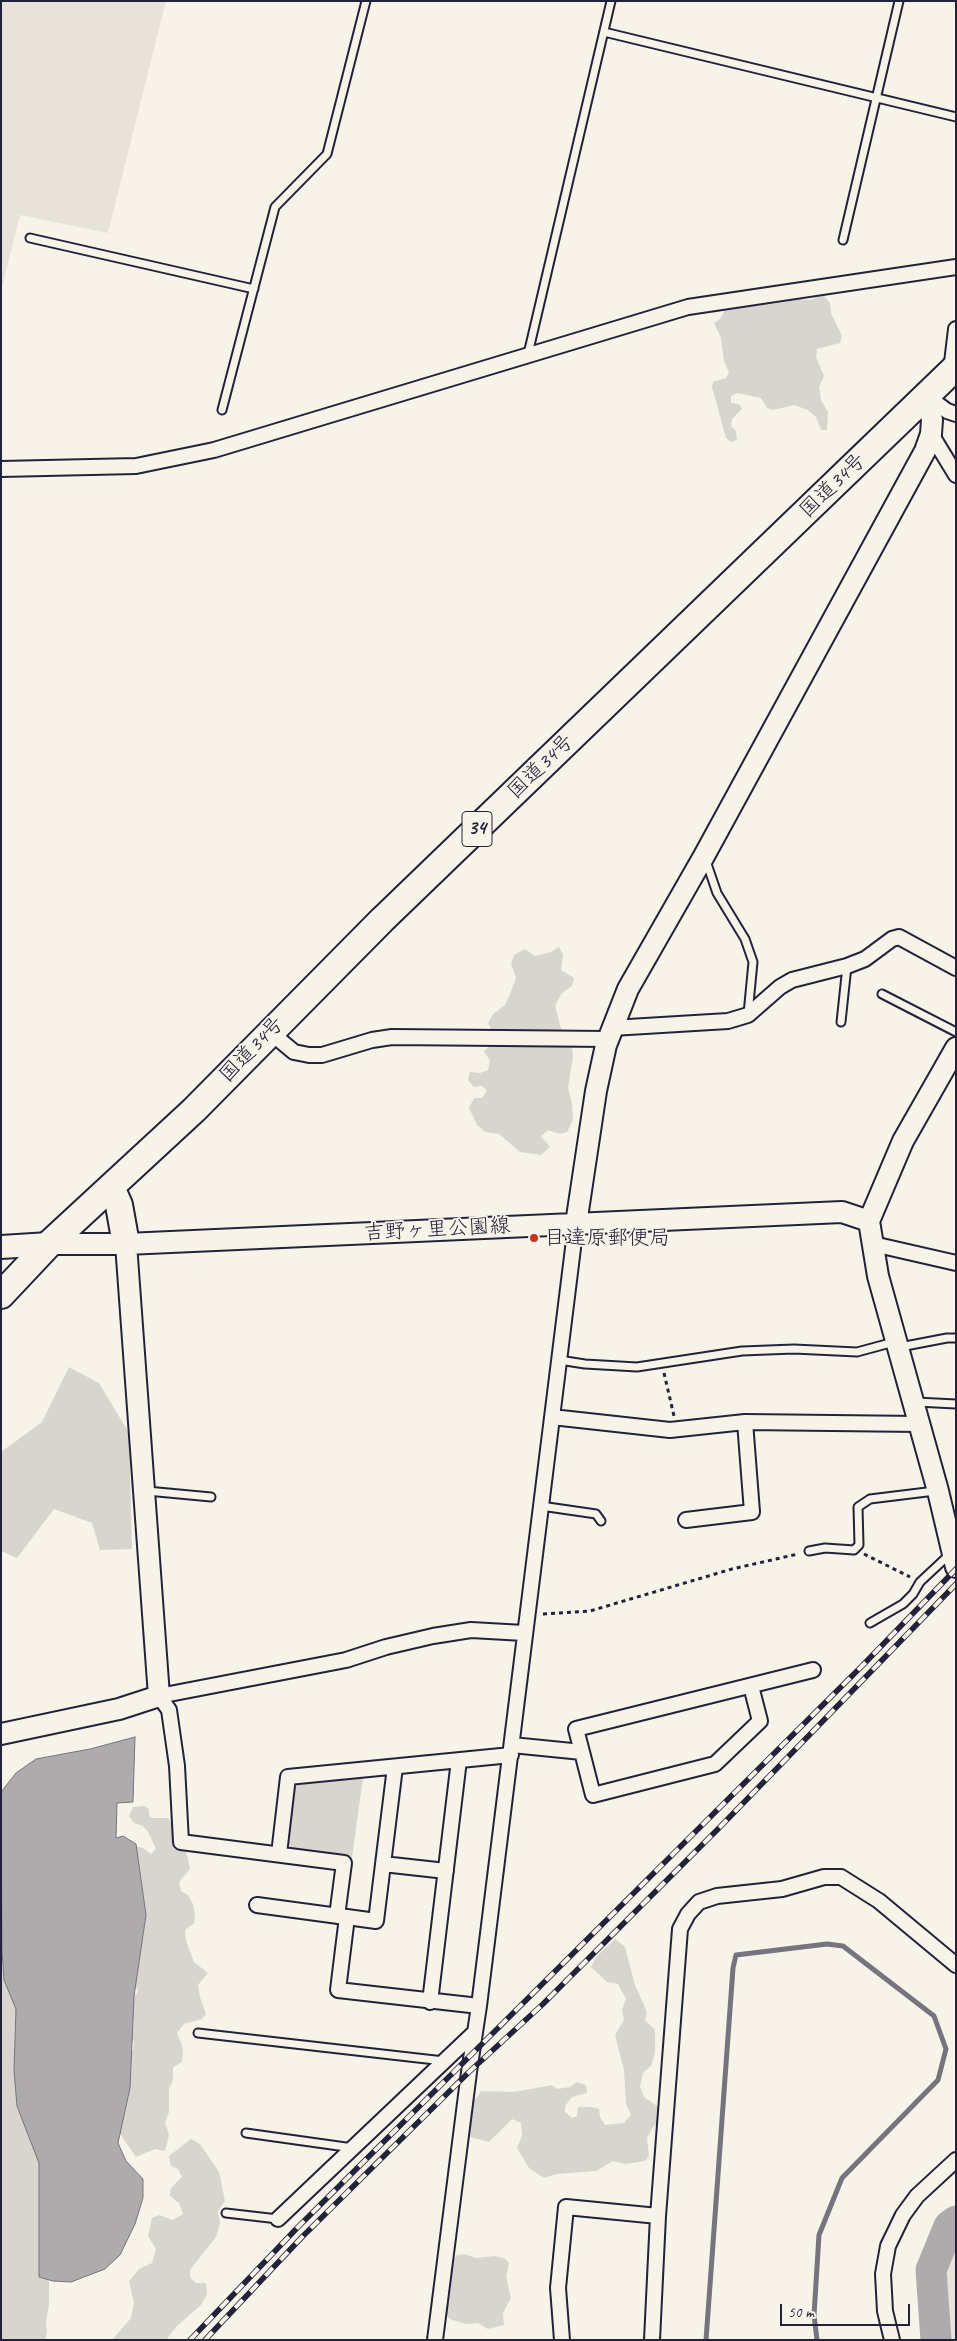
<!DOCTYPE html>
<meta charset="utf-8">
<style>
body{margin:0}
#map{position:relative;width:957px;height:2341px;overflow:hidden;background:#f7f3e8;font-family:Caveat,sans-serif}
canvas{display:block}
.frame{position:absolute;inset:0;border:2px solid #22223b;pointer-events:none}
.scale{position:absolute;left:780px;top:2304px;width:130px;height:22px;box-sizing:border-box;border:2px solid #22223b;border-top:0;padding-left:6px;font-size:15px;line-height:18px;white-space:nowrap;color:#22223b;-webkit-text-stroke:4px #f7f3e8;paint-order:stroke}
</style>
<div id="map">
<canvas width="957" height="2341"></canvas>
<div class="frame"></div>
<div class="scale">50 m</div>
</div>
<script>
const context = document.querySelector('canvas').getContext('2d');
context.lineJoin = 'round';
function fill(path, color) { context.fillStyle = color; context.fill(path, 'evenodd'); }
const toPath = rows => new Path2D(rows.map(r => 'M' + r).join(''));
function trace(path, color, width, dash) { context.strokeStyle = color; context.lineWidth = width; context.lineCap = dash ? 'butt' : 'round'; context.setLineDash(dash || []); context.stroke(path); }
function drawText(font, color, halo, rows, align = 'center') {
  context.font = font + ' Caveat,"Klee One",sans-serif'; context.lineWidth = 4; context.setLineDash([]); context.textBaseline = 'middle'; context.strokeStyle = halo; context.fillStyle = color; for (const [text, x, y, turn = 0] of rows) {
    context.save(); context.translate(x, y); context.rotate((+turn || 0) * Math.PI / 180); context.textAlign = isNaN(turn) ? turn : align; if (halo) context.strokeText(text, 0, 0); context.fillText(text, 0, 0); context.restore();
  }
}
fill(toPath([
 [1,1,166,1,108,233,20,215,1,291],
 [956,2242,956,2340,945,2340,942,2277]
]), '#e7e3db');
fill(toPath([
 [823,295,830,303,831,313,842,336,840,343,817,349,816,357,824,376,819,387,821,400,828,412,827,430,821,430,816,417,808,410,794,405,773,410,767,408,761,398,737,393,731,396,731,403,739,404,742,409,732,419,731,426,736,431,737,440,731,442,726,438,712,387,713,382,726,378,729,373,724,361,721,338,714,323,720,319,725,310,786,302,796,299,810,300],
 [559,947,563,955,561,970,574,978,572,986,561,994,555,1006,562,1032,572,1047,573,1057,568,1088,572,1104,573,1120,567,1132,560,1134,548,1130,541,1136,550,1147,541,1155,520,1152,499,1134,485,1132,477,1125,469,1108,474,1098,482,1098,487,1091,482,1086,474,1087,468,1080,470,1072,480,1073,488,1070,490,1061,484,1051,493,1043,493,1032,488,1023,493,1014,505,1005,512,989,516,978,511,964,514,955,525,949,535,956,551,952],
 [69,1367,99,1383,129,1433,132,1549,100,1550,92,1523,54,1509,17,1558,1,1551,1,1452,42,1422],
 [360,1775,363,1778,352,1857,288,1850,286,1848,296,1781],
 [144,1806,149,1809,149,1815,151,1818,168,1818,174,1825,177,1848,185,1850,188,1858,190,1869,179,1882,181,1891,188,1895,193,1904,195,1914,194,1923,185,1930,186,1941,194,1962,208,1973,198,1985,200,1997,206,2014,202,2019,184,2024,177,2033,182,2045,183,2053,182,2062,173,2067,173,2080,169,2089,169,2112,165,2123,169,2135,165,2151,155,2149,136,2157,116,2128,124,2051,133,2050,134,2041,123,2040,130,1996,137,1994,138,1989,130,1982,131,1845,143,1848,151,1854,156,1849,148,1832,143,1826,134,1823,129,1816,133,1807],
 [615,1939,625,1947,635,1985,647,2012,645,2020,655,2030,655,2053,651,2066,643,2073,640,2087,644,2097,660,2108,660,2121,653,2127,647,2138,649,2156,645,2161,626,2164,613,2161,596,2171,557,2174,544,2178,529,2168,517,2148,522,2136,521,2123,512,2119,489,2142,470,2137,472,2104,481,2091,514,2092,552,2085,557,2089,570,2087,577,2082,586,2085,587,2093,572,2097,565,2106,565,2112,572,2118,577,2116,578,2107,591,2107,599,2109,600,2117,605,2125,624,2123,631,2115,626,2104,624,2070,615,2035,624,2020,622,2010,626,1999,618,1984,607,1982,591,1967,596,1957],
 [1,1965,10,1974,35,2101,49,2272,49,2304,46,2323,47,2332,45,2340,1,2340],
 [191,2139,200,2144,219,2172,225,2201,218,2211,220,2223,216,2237,190,2270,190,2277,196,2283,206,2283,207,2294,201,2305,177,2326,166,2340,112,2340,131,2318,134,2303,129,2281,139,2269,152,2263,156,2249,148,2236,152,2218,159,2215,173,2220,183,2214,179,2203,170,2196,171,2188,182,2177,178,2169,171,2166,169,2156],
 [464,2254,476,2258,496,2256,505,2259,509,2263,506,2277,511,2298,503,2313,504,2325,488,2329,478,2323,466,2324,452,2320,445,2315,445,2302,450,2291,452,2262,457,2255]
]), '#d8d5cf');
const water = toPath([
 [135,1737,133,1802,117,1803,116,1838,123,1836,136,1844,146,1915,134,1996,130,2088,118,2143,126,2161,143,2179,143,2198,135,2224,120,2255,105,2269,71,2282,53,2281,39,2277,39,2163,17,2106,14,2071,16,2009,4,1980,2,1951,1,1792,16,1773,36,1759,90,1749,135,1737]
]);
fill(water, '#aeabad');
trace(water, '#76747f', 1);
trace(toPath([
 [706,2340,733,1968,736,1955,827,1944,843,1946,934,2016,946,2049,938,2080,842,2178,819,2235,814,2315,817,2340]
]), '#76747f', 5);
trace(toPath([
 [936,2340,931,2270,949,2226,956,2221]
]), '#aeabad', 31);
const lane = toPath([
 [604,32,956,117],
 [30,238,254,289],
 [843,240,899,1],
 [528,354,611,1],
 [222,410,275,207,327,154,366,1],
 [706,861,717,893,745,939,753,962,748,1014],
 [882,994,956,1032],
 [841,1022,847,966],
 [900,1347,947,1338,956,1338],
 [559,1360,585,1364,637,1367,742,1351,794,1349,857,1352,894,1342],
 [916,1402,956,1404],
 [147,1491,211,1497],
 [541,1506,596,1514,601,1521],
 [809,1551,825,1548,854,1550,859,1545,858,1507,870,1499,935,1491],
 [870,1623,903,1604,913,1594,920,1582,950,1554],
 [198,2033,444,2061],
 [246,2133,353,2148],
 [226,2213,278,2219]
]);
const street = toPath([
 [951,371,956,329],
 [927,396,947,411,956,414],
 [931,434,956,475],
 [1,469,136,466,214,450,688,307,956,267],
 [612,1028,728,1021,748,1015,780,987,792,980,847,966,865,959,892,939,899,937,956,968],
 [270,1032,294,1052,309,1055,322,1055,372,1040,392,1037,608,1039],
 [873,1244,956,1263],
 [552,1417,670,1430,745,1422,919,1424],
 [686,1520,752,1512,745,1422],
 [512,1745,582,1752,593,1795,715,1764,760,1721,751,1686],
 [582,1752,576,1729,813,1670],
 [395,1767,376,1921,347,1917,338,1990,479,2006],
 [279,1854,288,1777,511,1755],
 [383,1864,446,1871],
 [257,1905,346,1917],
 [337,1916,344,1863,181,1842,177,1766,169,1710,159,1696,346,1660,386,1647,433,1636,471,1630,524,1633],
 [430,2002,459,1760],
 [278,2219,475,2032],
 [435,2340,469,2072,479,2006,576,1224],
 [562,2340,558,2288,566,2207,658,2216],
 [652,2340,658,2216,680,1929,688,1914,699,1902,717,1896,782,1889,824,1877,841,1877,879,1901,956,1965],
 [892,2340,885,2311,883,2274,888,2246,903,2215,917,2196,956,2160]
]);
const secondary = toPath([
 [869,1221,878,1276,938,1491,956,1567],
 [869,1221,903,1141,956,1048],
 [576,1224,596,1091,606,1045,628,989,704,856,925,451,931,434,932,420,927,396],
 [49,1244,126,1244,842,1212,869,1221],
 [1,1734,119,1709,159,1696,126,1244]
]);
const primary = toPath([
 [1,1247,49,1244]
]);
const highway = toPath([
 [111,1187,119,1205,126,1244],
 [1,1295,49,1244,194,1110,382,920,956,367]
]);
trace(lane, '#22223b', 11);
trace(street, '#22223b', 18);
trace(secondary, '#22223b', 24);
trace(primary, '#22223b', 26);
trace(highway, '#22223b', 30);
trace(toPath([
 [664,1373,674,1416],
 [864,1554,910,1577],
 [543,1614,590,1611,732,1569,798,1554]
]), '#22223b', 3, [4, 4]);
trace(lane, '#f7f3e8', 7);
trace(street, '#f7f3e8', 14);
trace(secondary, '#f7f3e8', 20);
trace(primary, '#f7f3e8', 22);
trace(highway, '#f7f3e8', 26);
const rail = toPath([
 [190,2340,298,2227,862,1666,956,1569],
 [205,2340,303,2236,469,2072,543,2004,719,1828,956,1584]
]);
trace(rail, '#22223b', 5.5);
trace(rail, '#f7f3e8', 4, [11]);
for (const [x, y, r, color] of [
 [534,1238,5,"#c8321e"]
]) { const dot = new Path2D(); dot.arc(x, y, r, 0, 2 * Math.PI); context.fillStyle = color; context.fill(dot); trace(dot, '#f7f3e8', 2); }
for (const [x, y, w] of [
 [477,829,30]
]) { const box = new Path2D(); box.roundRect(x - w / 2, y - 17.5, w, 35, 4); context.fillStyle = '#f7f3e8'; context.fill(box); trace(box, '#22223b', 1); }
drawText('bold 20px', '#22223b', null, [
 ["34",477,829]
]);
drawText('21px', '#22223b', '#f7f3e8', [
 ["国道34号",833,486,-44],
 ["国道34号",541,767,-44],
 ["国道34号",252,1050,-46],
 ["吉野ヶ里公園線",437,1230,-3]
]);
drawText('21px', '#22223b', '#f7f3e8', [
 ["目達原郵便局",544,1238]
], 'left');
</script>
